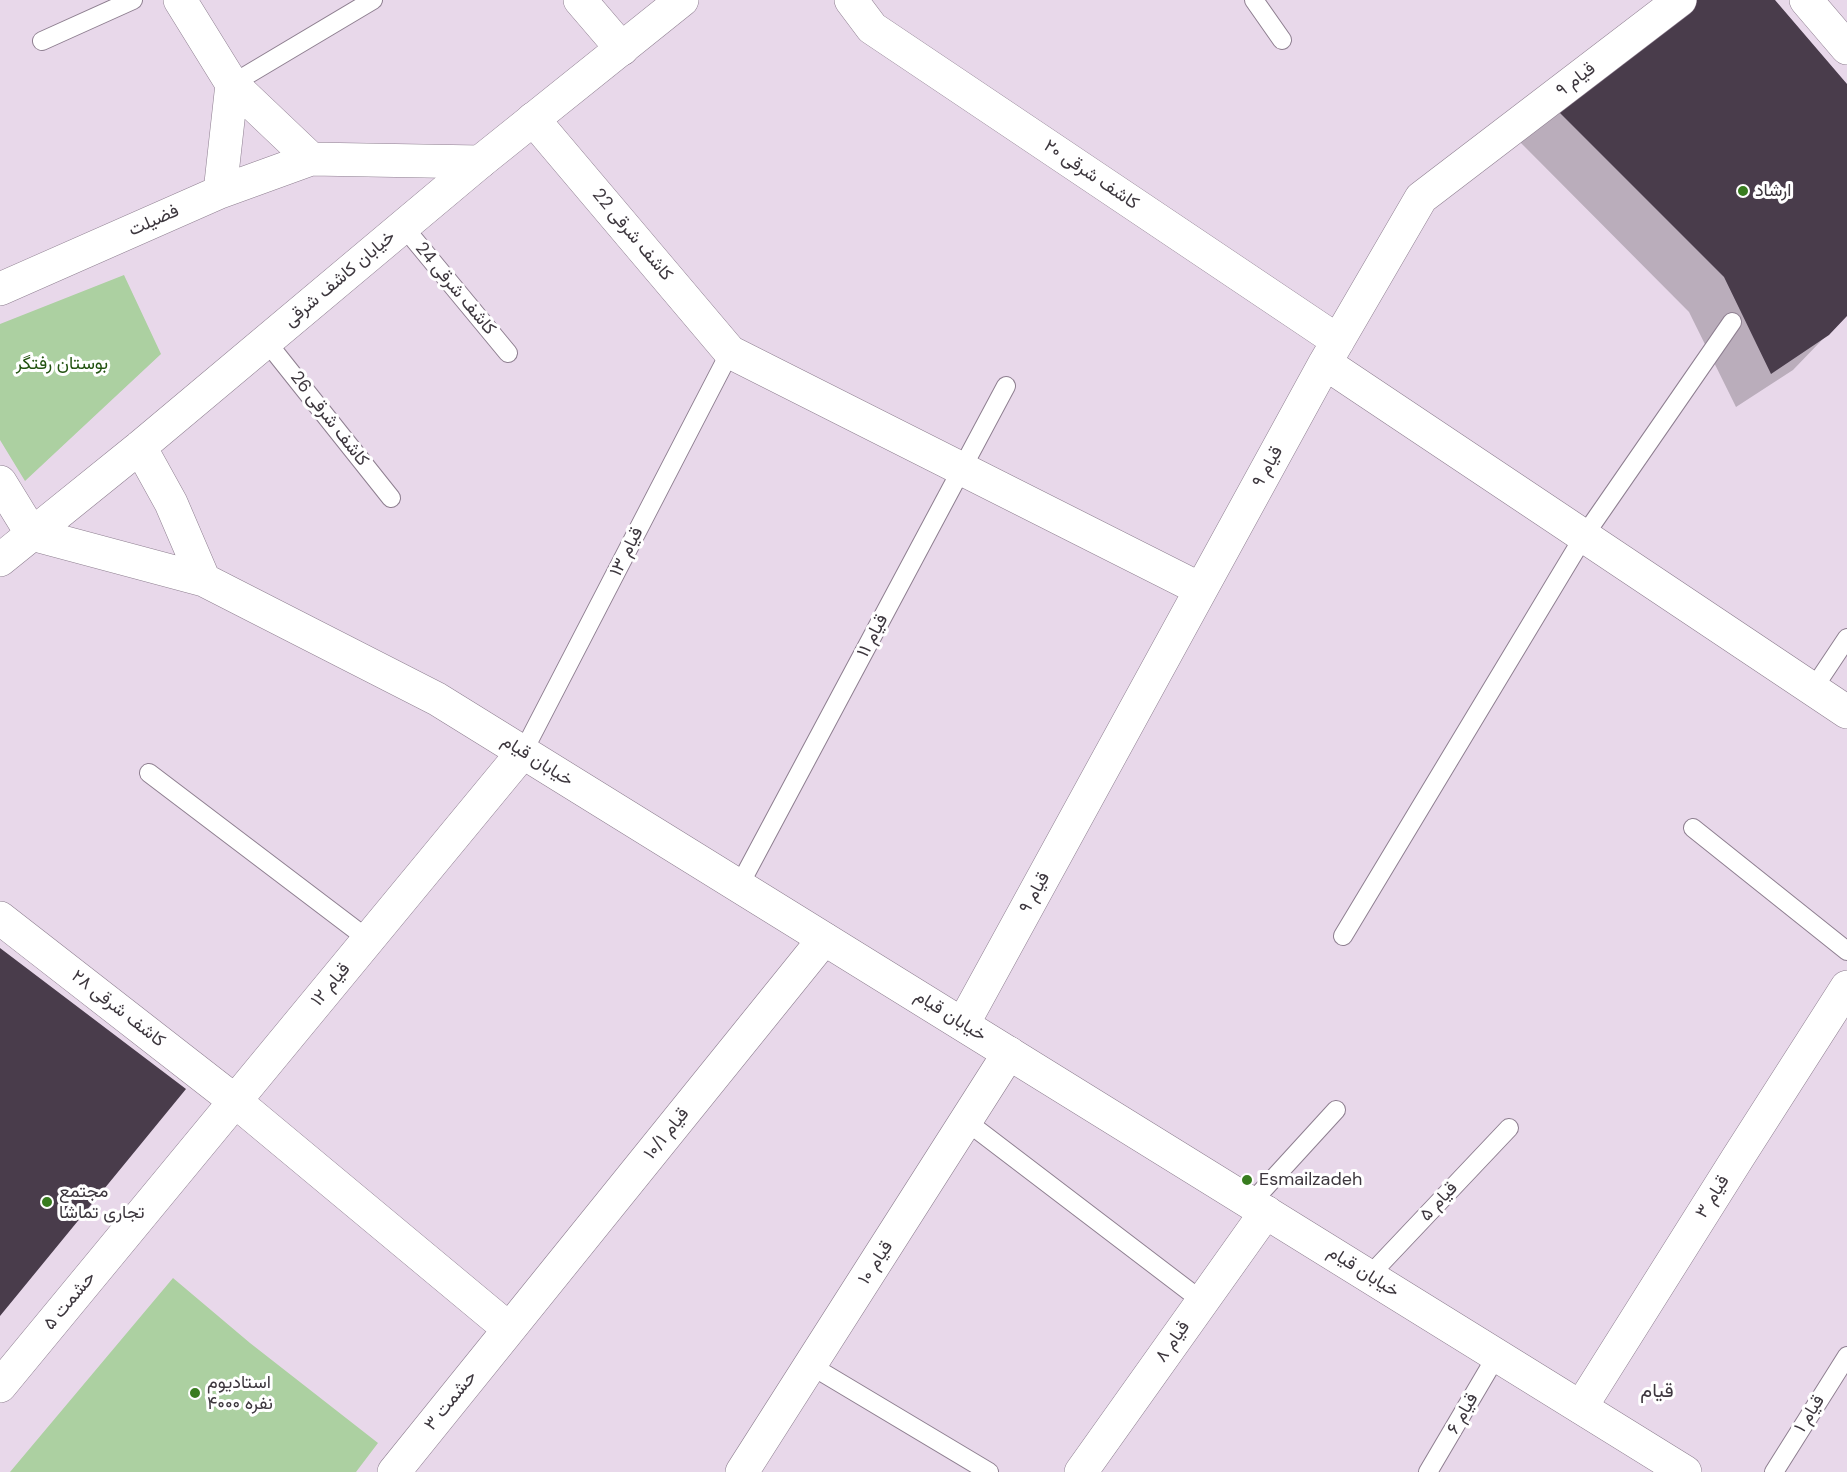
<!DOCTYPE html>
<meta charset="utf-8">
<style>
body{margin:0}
canvas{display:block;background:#e8d8ea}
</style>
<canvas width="1847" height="1472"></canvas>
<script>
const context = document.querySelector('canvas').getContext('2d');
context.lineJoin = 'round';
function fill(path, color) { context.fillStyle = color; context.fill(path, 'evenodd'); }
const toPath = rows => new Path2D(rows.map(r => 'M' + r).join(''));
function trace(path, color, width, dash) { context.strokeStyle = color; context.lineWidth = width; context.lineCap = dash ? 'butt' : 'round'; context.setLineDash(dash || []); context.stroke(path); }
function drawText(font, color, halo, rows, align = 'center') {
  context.font = font + ' "DM Sans",Vazirmatn,sans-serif'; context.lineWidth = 6; context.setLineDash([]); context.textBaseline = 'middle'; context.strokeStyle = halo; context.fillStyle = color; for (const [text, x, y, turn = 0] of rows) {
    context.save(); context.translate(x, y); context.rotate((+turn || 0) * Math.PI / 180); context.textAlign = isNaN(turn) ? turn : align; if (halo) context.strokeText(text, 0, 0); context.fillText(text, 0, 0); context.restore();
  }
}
fill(toPath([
 [124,275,161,354,25,481,0,440,0,324],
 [173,1278,250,1343,378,1443,356,1472,10,1472]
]), '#acd0a1');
fill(toPath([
 [1699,0,1773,0,1847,87,1847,314,1793,370,1736,407,1689,312,1520,142]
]), '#0003');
fill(toPath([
 [1696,0,1775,0,1847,84,1847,316,1829,335,1771,374,1724,277,1553,106],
 [0,948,186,1089,0,1316]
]), '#493c4b');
const lane = toPath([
 [1254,0,1282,40],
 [42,41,133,0],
 [232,84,373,0],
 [403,226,508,353],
 [266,341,391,498],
 [1813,689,1847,638],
 [523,752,730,352],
 [149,773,369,940],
 [1693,828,1847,951],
 [739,886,1006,386],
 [1343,936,1584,536,1732,322],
 [966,1121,1202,1301],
 [1251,1203,1336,1110],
 [1369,1276,1509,1128],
 [810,1365,989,1472],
 [1428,1472,1497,1355],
 [1774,1472,1847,1356]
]);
const street = toPath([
 [180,0,232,84,311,159],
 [580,0,622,49],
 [851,0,872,28,1338,341],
 [1806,0,1847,48],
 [533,119,730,352,1200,589],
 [220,192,232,84],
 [0,289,220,192,311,159,480,162],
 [1325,363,1847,712],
 [0,482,32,534],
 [0,918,235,1101,509,1329],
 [963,1024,1325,363,1421,198,1680,0],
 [0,1386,523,752],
 [1581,1407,1737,1159,1847,987],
 [394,1472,824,939],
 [742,1472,1009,1053],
 [1081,1472,1266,1212]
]);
const secondary = toPath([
 [140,447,171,503,204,580],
 [32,534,204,580,437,699,1685,1472],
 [0,560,140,447,480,162,682,0]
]);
trace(lane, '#8e7f90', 20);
trace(street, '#8e7f90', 34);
trace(secondary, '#8e7f90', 34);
trace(lane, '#fff', 18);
trace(street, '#fff', 33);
trace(secondary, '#fff', 33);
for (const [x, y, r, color] of [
 [1743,191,6,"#387c1f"],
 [1247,1180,6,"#387c1f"],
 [47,1202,6,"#387c1f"],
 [195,1393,6,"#387c1f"]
]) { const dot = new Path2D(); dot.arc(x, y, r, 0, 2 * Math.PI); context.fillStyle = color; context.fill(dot); trace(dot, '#fff', 2); }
drawText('18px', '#3d373e', '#fff', [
 ["قیام ۹",1576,80,-37],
 ["کاشف شرقی ۲۰",1091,175,34],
 ["فضیلت",154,221,-24],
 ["کاشف شرقی 22",632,235,50],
 ["خیابان کاشف شرقی",340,279,-40],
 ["کاشف شرقی 24",455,289,50],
 ["کاشف شرقی 26",329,419,52],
 ["قیام ۹",1268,467,-61],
 ["قیام ۱۳",627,552,-63],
 ["قیام ۱۱",873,636,-62],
 ["خیابان قیام",537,761,32],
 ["قیام ۹",1035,893,-61],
 ["قیام ۱۲",331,985,-50],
 ["کاشف شرقی ۲۸",118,1009,38],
 ["خیابان قیام",950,1016,32],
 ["قیام ۱۰/۱",667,1134,-51],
 ["قیام ۳",1713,1197,-58],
 ["قیام ۵",1439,1202,-47],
 ["قیام ۱۰",876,1263,-57],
 ["خیابان قیام",1363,1272,32],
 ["حشمت ۵",70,1301,-50],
 ["قیام ۸",1173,1342,-55],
 ["حشمت ۳",451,1401,-51],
 ["قیام ۶",1463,1414,-60],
 ["قیام ۱",1810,1414,-58]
]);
drawText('18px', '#3d373e', '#fff', [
 ["ارشاد",1755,191],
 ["Esmailzadeh",1259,1180],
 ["مجتمع",59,1192],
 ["تجاری تماشا",59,1213],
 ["استادیوم",207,1383],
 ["۴۰۰۰ نفره",207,1404]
], 'left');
drawText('18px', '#235311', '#fff', [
 ["بوستان رفتگر",62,364]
]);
drawText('20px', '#3d373e', '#fff', [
 ["قیام",1657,1392]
]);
</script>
